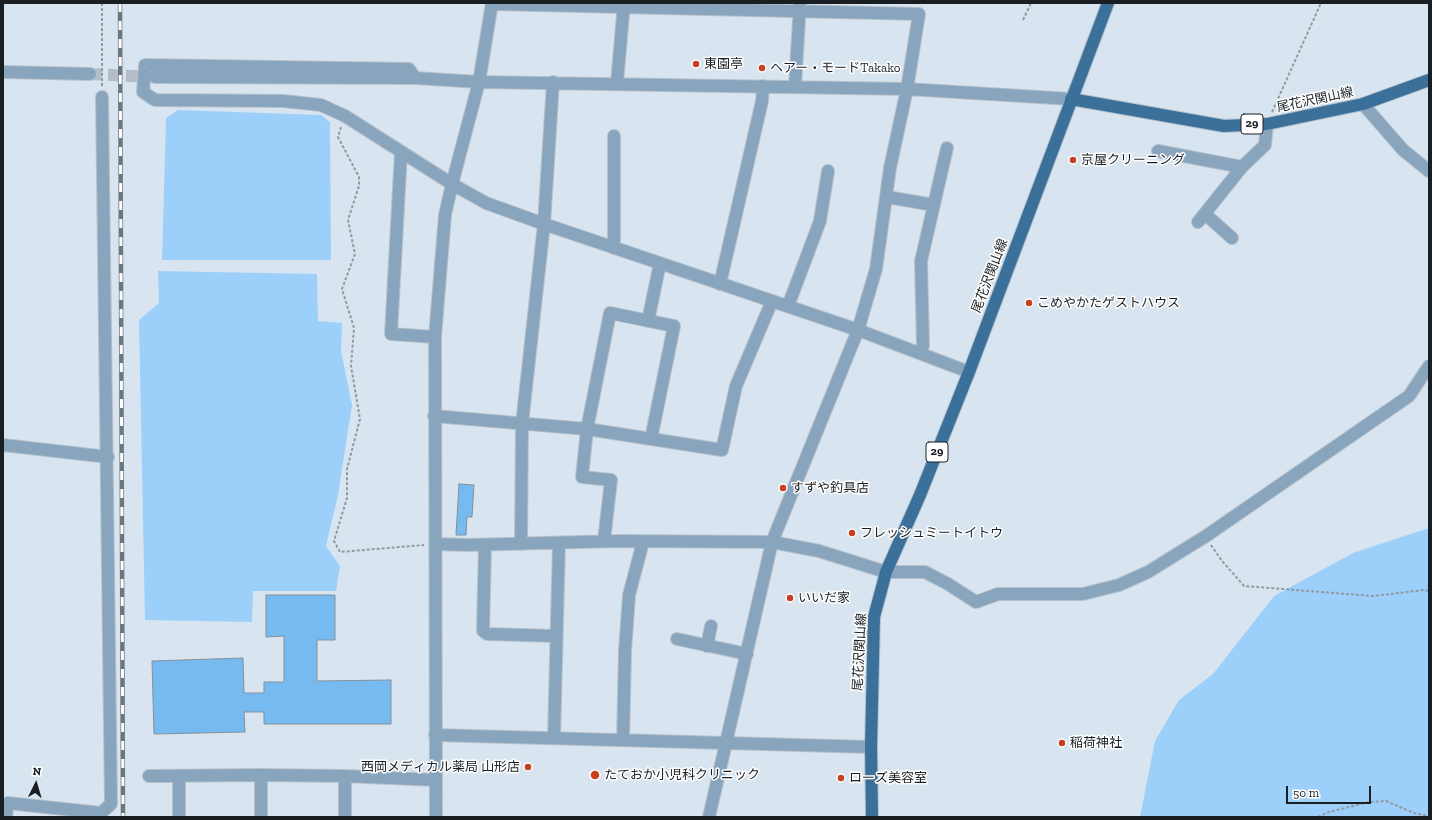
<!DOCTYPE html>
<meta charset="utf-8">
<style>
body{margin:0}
#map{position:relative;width:1432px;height:820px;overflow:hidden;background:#d8e5f0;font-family:"Zilla Slab",serif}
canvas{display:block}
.frame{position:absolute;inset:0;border:4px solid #191e22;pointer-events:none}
.north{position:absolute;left:16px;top:764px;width:40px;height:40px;-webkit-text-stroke:3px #fff;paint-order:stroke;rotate:5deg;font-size:11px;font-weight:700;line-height:16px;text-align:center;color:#191e22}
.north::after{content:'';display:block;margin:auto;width:14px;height:18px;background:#191e22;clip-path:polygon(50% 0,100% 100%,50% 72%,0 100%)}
.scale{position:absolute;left:1286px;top:786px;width:85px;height:18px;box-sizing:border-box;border:2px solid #191e22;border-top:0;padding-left:5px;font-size:12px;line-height:14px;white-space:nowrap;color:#191e22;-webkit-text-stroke:3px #fff;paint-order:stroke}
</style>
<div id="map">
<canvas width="1432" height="820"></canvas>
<div class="frame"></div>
<div class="north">N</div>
<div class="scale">50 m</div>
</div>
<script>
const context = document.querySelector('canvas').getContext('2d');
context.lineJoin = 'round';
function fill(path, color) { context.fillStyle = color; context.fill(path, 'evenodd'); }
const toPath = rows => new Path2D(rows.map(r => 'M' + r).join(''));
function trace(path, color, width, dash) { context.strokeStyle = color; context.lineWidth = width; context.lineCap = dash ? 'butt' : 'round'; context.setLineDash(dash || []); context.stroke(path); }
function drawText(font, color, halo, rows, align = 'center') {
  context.font = font + ' "Zilla Slab","Noto Sans JP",serif'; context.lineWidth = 3; context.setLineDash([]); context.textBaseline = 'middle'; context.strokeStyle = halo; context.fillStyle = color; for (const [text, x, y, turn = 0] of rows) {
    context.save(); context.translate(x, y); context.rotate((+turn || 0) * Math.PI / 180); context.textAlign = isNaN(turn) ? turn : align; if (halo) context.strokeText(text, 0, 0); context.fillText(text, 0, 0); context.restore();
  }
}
fill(toPath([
 [178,110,321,115,330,122,331,260,162,260,166,118],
 [158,271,317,274,318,321,342,323,341,351,352,405,338,495,326,546,340,566,336,591,253,591,252,622,145,620,139,320,159,303],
 [1429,528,1429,817,1140,817,1155,741,1179,700,1213,674,1274,596,1353,553]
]), '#9cd0fa');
const building = toPath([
 [459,484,474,485,472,517,467,517,466,535,456,535,459,484],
 [266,595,335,595,335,640,317,640,317,681,391,680,391,724,264,724,264,712,244,712,245,732,154,734,152,661,243,658,244,693,264,693,264,682,284,682,284,636,266,637,266,595]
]);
fill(building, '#77baf0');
trace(building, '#84909a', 1);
trace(toPath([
 [90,74,154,77]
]), '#b2bdc7', 12, [12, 6]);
const minor = toPath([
 [492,4,919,14,907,89,890,168,876,269,858,330,772,542,709,817],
 [3,72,90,74],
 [155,77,415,78,479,82,907,89,1071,99],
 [415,78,409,69,145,65,143,92,155,100,283,101,321,105,345,116,452,184,486,203,544,224,858,330,969,372],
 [617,83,624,3],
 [795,87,800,3],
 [1363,104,1403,150,1429,171],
 [1158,151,1242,167],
 [401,152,391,334,435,337],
 [887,197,934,205],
 [1205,214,1232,238],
 [1198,222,1242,167,1265,145,1267,124],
 [614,248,614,136],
 [720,284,762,101,763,86],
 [788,306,820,221,828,171],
 [648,321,660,263],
 [921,353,923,345,921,261,947,148],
 [434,416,587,429,722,450,736,386,772,301],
 [3,445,108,457],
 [604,541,611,480,582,477,587,429,610,313,674,326,651,439],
 [435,544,467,545,619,541,772,542,819,551,886,572,925,572,948,584,976,602,998,594,1083,594,1119,585,1148,572,1206,536,1409,396,1429,366],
 [521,544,522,424,544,224,553,82],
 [485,545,483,631,487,634,556,636],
 [677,639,747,654],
 [707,646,711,626],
 [435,735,871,747],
 [554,738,559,543],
 [623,740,625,651,629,595,643,542],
 [149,776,261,775],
 [179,776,179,817],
 [345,776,345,817],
 [6,817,8,803,101,813,111,804,102,97],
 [261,817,261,775,345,776,436,780],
 [436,817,435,337,445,215,452,184,479,82,492,3]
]);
const major = toPath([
 [1071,99,1224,126,1267,124,1363,104,1429,80],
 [872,817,871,747,874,617,886,572,920,495,969,372,1108,3]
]);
trace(minor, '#b6c1cb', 14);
trace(major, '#b6c1cb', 14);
trace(toPath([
 [102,3,102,86],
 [1023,20,1031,3],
 [1272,112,1321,3],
 [341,127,338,137,359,177,359,186,348,220,355,254,342,289,354,328,351,366,360,419,347,469,347,498,334,541,340,552,424,545],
 [1211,545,1222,561,1244,586,1373,596,1424,590,1429,591],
 [1318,817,1329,812,1369,802,1386,801,1414,813,1429,816]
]), '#909aa2', 2, [3, 2]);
trace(minor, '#89a5bd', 12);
trace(major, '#3a709a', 12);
const rail = toPath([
 [120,3,123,817]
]);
trace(rail, '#6d767d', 4.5);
trace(rail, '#fff', 3, [9]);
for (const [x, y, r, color] of [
 [696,64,4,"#c83e20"],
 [762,68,4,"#c83e20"],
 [1073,160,4,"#c83e20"],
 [1029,303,4,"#c83e20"],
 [783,488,4,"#c83e20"],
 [852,533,4,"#c83e20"],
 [790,598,4,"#c83e20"],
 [1062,743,4,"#c83e20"],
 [528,767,4,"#c83e20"],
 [595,775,5,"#c83e20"],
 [841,778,4,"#c83e20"]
]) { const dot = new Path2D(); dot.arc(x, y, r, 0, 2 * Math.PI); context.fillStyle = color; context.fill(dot); trace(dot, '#fff', 1.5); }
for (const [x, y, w] of [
 [1252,124,22],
 [937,452,22]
]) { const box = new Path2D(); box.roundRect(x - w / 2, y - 10, w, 20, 3); context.fillStyle = '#fff'; context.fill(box); trace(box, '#191e22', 1); }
drawText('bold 12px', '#191e22', null, [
 ["29",1252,124],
 ["29",937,452]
]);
drawText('13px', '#191e22', '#fff', [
 ["東園亭",704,64],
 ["ヘアー・モードTakako",770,68],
 ["京屋クリーニング",1081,160],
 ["こめやかたゲストハウス",1037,303],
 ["すずや釣具店",791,488],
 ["フレッシュミートイトウ",860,533],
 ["いいだ家",798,598],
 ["稲荷神社",1070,743],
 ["西岡メディカル薬局 山形店",520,767,"right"],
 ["たておか小児科クリニック",604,775],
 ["ローズ美容室",849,778]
], 'left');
drawText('13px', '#191e22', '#fff', [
 ["尾花沢関山線",1315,100,-12],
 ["尾花沢関山線",990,276,-69],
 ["尾花沢関山線",860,652,-87]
]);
</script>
